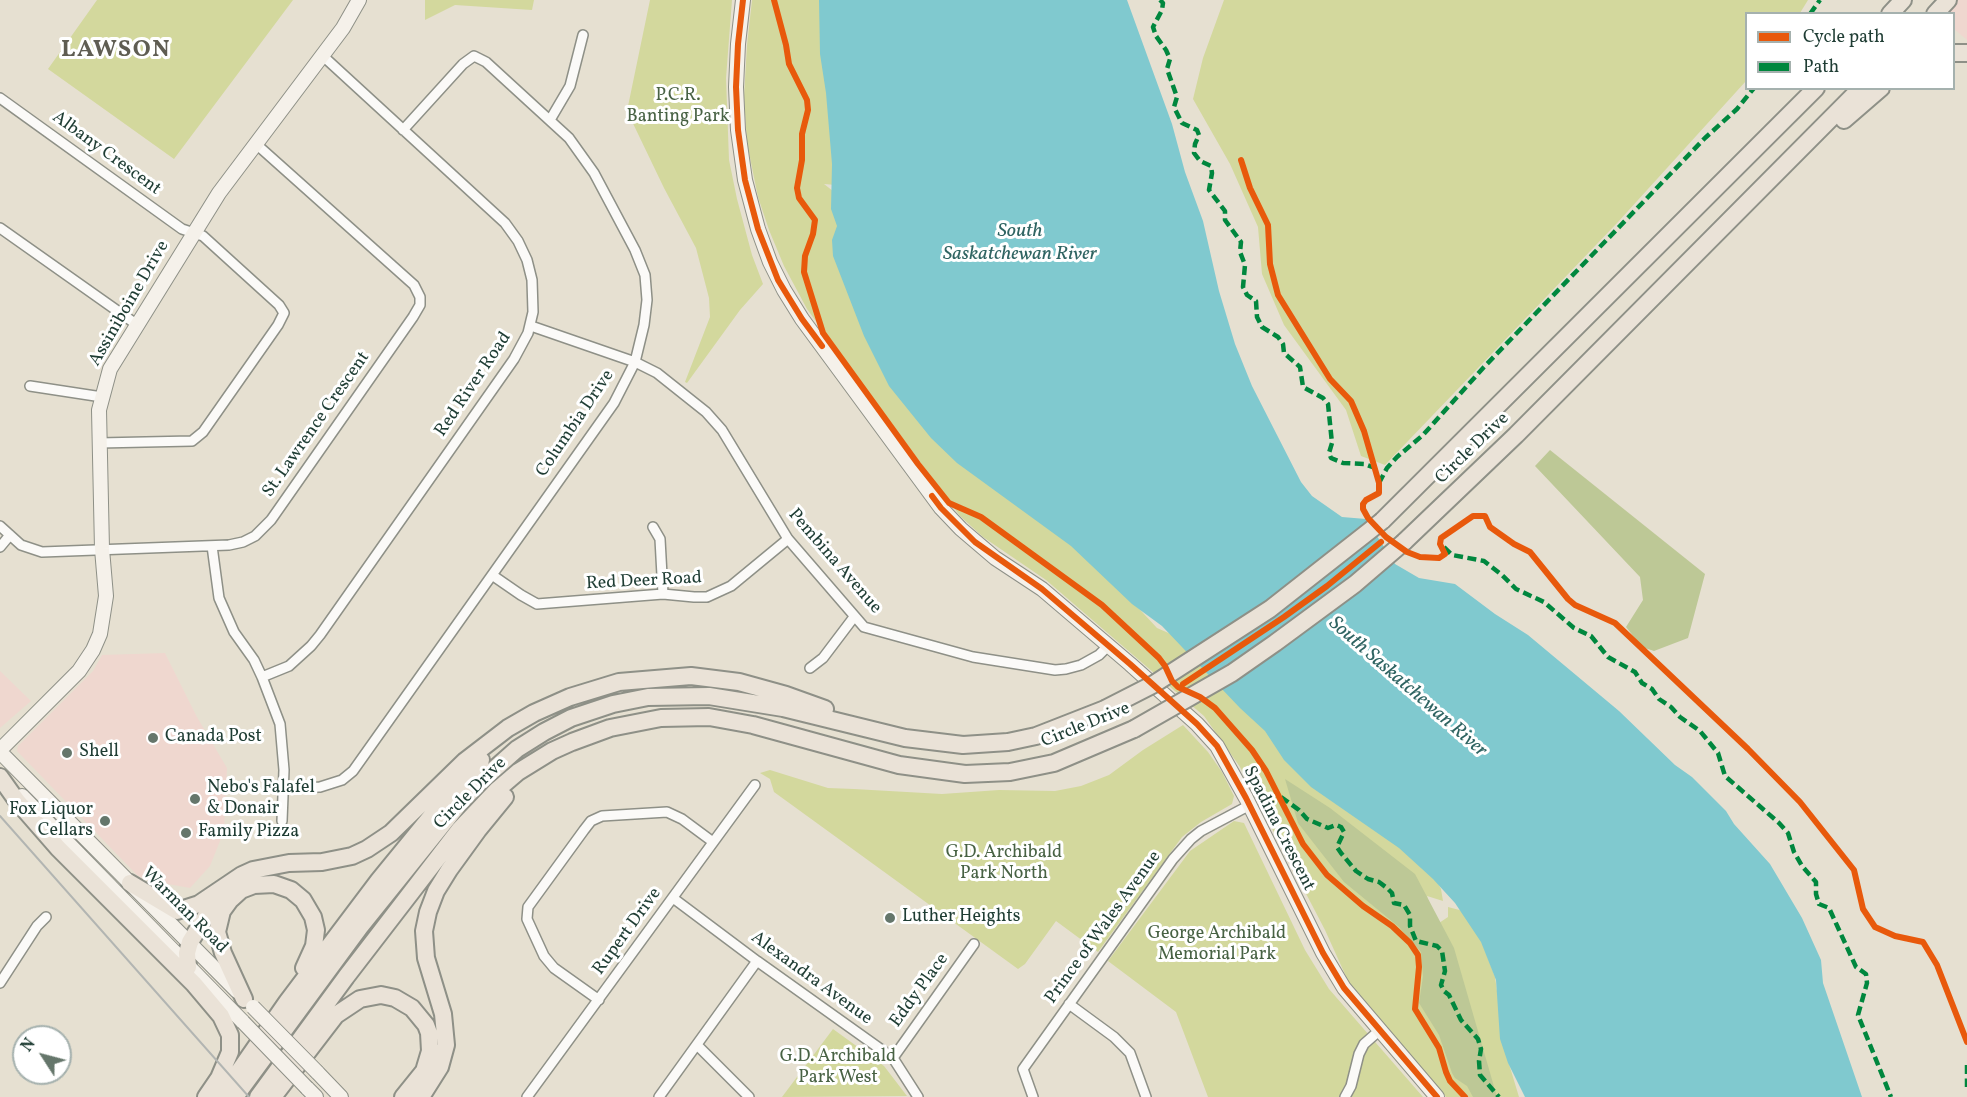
<!DOCTYPE html>
<style>
body{margin:0}
#map{position:relative;width:1967px;height:1097px;overflow:hidden;background:#e6e0d1;font-family:Vollkorn,serif}
canvas{display:block}
.legend{position:absolute;left:1745px;top:12px;width:210px;height:78px;box-sizing:border-box;background:#fff;border:2px solid #a5b1ae;margin:0;padding:8px 10px;list-style:none;font-size:18px;color:#1f3d34}
.legend li{display:flex;align-items:center;gap:12px;height:30px}
.legend b{width:30px;border:2px solid #a5b1ae}
.north{position:absolute;left:12px;top:1025px;width:60px;height:60px;box-sizing:border-box;background:#fff;border:2px solid #a5b1ae;border-radius:50%;rotate:306deg;font-size:16px;font-weight:700;line-height:24px;text-align:center;color:#1f3d34}
.north::after{content:'';display:block;margin:auto;width:21px;height:27px;background:#65766b;clip-path:polygon(50% 0,100% 100%,50% 72%,0 100%)}
</style>
<div id="map">
<canvas width="1967" height="1097"></canvas>
<ul class="legend">
<li><b style="height:8px;background:#e8590c"></b>Cycle path</li>
<li><b style="height:8px;background:#00873e"></b>Path</li>
</ul>
<div class="north">N</div>
</div>
<script>
const context = document.querySelector('canvas').getContext('2d');
context.lineJoin = 'round';
function fill(path, color) { context.fillStyle = color; context.fill(path, 'evenodd'); }
const toPath = rows => new Path2D(rows.map(r => 'M' + r).join(''));
function trace(path, color, width, dash) { context.strokeStyle = color; context.lineWidth = width; context.lineCap = dash ? 'butt' : 'round'; context.setLineDash(dash || []); context.stroke(path); }
function drawText(font, color, halo, rows, align = 'center') {
  context.font = font + ' Vollkorn,serif'; context.lineWidth = 6; context.setLineDash([]); context.textBaseline = 'middle'; context.strokeStyle = halo; context.fillStyle = color; for (const [text, x, y, turn = 0] of rows) {
    context.save(); context.translate(x, y); context.rotate((+turn || 0) * Math.PI / 180); context.textAlign = isNaN(turn) ? turn : align; if (halo) context.strokeText(text, 0, 0); context.fillText(text, 0, 0); context.restore();
  }
}
fill(toPath([
 [1955,0,1967,0,1967,40,1954,29,1954,14,1941,14],
 [165,653,197,717,227,768,224,831,210,866,190,888,146,880,137,875,17,751,18,746,93,671,102,655],
 [0,671,31,701,0,728]
]), '#efd7cf');
fill(toPath([
 [97,0,293,0,174,159,48,69],
 [425,0,534,0,532,10,455,5,425,20],
 [650,0,732,0,726,78,729,160,737,199,752,255,763,284,740,310,687,383,685,382,710,317,709,298,696,248,664,188,627,111],
 [752,0,829,0,836,185,824,184,838,195,1059,532,1131,600,1157,628,1173,635,1430,867,1441,889,1443,901,1427,896,1436,925,1448,917,1448,907,1467,912,1479,934,1495,977,1506,1054,1519,1097,1446,1097,1349,983,1325,930,1240,767,1204,716,1046,580,983,537,960,516,807,309,784,266,769,230,758,197,747,143,744,97,747,45],
 [1224,0,1808,0,1800,13,1746,14,1746,81,1618,222,1385,465,1361,456,1346,410,1284,325,1262,274,1258,227,1230,164,1193,99,1203,58],
 [1183,725,1208,752,1222,772,1234,796,1232,804,1201,822,1182,837,1098,952,1056,921,1025,964,1018,969,774,792,770,779,760,773,770,770,828,788,854,789,942,794,999,790,1055,791,1081,786,1109,775,1143,750],
 [1234,821,1244,823,1305,950,1329,989,1423,1097,1208,1097,1176,1012,1108,961,1190,851],
 [833,1029,884,1066,907,1096,782,1097]
]), '#d3d89d');
fill(toPath([
 [1550,450,1705,574,1688,638,1654,651,1642,647,1626,627,1643,600,1640,577,1535,466],
 [1285,779,1330,808,1415,874,1454,948,1497,1097,1473,1097,1467,1086,1455,1078,1452,1073,1439,1035,1419,1003,1423,976,1421,952,1399,927,1344,882,1298,823]
]), '#bdc896');
fill(toPath([
 [819,0,1127,0,1172,124,1185,172,1203,221,1219,291,1235,344,1252,386,1301,482,1312,496,1342,517,1366,519,1395,564,1419,578,1455,584,1495,614,1528,635,1619,711,1675,765,1692,777,1726,811,1734,824,1770,864,1802,918,1821,960,1823,983,1862,1097,1525,1097,1508,1063,1500,1039,1496,980,1481,942,1455,903,1433,879,1399,848,1311,787,1284,760,1265,731,1240,708,1162,626,1132,604,1071,546,957,463,931,438,889,386,864,336,833,256,832,240,837,226,831,209,832,164,826,93,820,54]
]), '#80c9cf');
const street = toPath([
 [0,98,182,229,203,236,279,305,284,313,278,325,203,432,192,441,99,443],
 [550,120,570,86,583,35],
 [0,228,136,324],
 [531,326,635,362,657,373,706,412,722,430,788,539,864,627,973,657,1055,670,1066,669,1081,665,1099,655,1108,646],
 [30,386,102,397],
 [0,526,21,545,42,552,229,545,243,542,255,536,271,520,413,317,420,305,420,297,414,285,255,143],
 [653,527,660,539,663,594],
 [212,546,219,598,234,632,254,660,262,677,280,724,284,770,282,821],
 [0,547,10,535],
 [492,575,521,595,537,604,663,594,694,597,707,597,731,586,788,539],
 [810,668,823,658,854,617],
 [262,677,289,666,311,646,320,635,514,359,528,333,533,312,532,280,527,260,518,241,505,223,323,56],
 [285,788,320,787,342,780,353,771,614,403,635,362,644,325,647,300,645,275,635,250,594,173,569,138,486,62,474,56,463,64,403,130],
 [673,898,757,961,893,1058,918,1097],
 [0,983,37,926,46,917],
 [599,1000,554,968,544,956,527,919,528,907,584,830,591,821,602,816,667,812,682,819,713,842],
 [1069,1004,1114,1037,1130,1053,1146,1097],
 [697,1045,749,1097],
 [893,1058,974,944],
 [527,1097,755,785],
 [659,1097,757,961],
 [1033,1097,1023,1069,1173,859,1191,839,1201,831,1250,805],
 [1345,1097,1351,1086,1359,1054,1364,1044,1380,1030]
]);
const secondary = toPath([
 [743,0,738,44,736,87,738,130,745,180,758,229,770,262,784,290,802,319,941,508,961,529,995,558,1042,589,1130,664,1197,724,1217,746,1246,798,1323,953,1344,988,1437,1097],
 [0,750,79,671,93,650,100,634,106,596,102,549,99,410,110,369,219,193,343,28,359,0],
 [0,752,237,991],
 [22,796,243,1022],
 [317,1072,341,1097],
 [307,1088,316,1097]
]);
const highway = toPath([
 [1890,14,1903,0],
 [1935,14,1948,0],
 [1954,53,1967,53],
 [1844,120,1881,88],
 [1382,521,1816,88],
 [1404,542,1516,435,1861,88],
 [0,777,17,801,58,848,194,984,221,1016,230,1035,230,1052,219,1078,206,1097],
 [130,883,177,911,199,904,242,875,253,870,289,863,322,862,352,856,367,849,391,833,465,761,508,728,534,713,570,697,619,682,691,676,739,682,786,695,825,709],
 [188,967,187,953,190,942,219,895],
 [244,999,223,953,217,932,222,911,230,900,241,890,254,885,274,884,291,890,303,900,313,917,316,930,314,946,304,968],
 [221,1097,287,1002,379,880,446,798,481,760],
 [235,1097,360,927,459,804,482,780,517,749,544,732,571,718,613,704,648,697,709,696,783,708,905,738,963,745,1008,742,1036,736,1105,709],
 [258,1097,346,977,460,829,497,790,518,772,552,751,572,742,610,728,661,718,709,717,753,725,899,765,965,774,1010,772,1054,763,1134,729],
 [273,1097,336,1015,360,999,381,995,395,998,412,1008,426,1025,429,1033,430,1051,424,1071,403,1097],
 [421,1097,440,1067,446,1045,443,1014,426,958,424,931,428,912,436,891,449,870,478,830,505,797]
]);
trace(street, '#8e9087', 12);
trace(secondary, '#8e9087', 16);
trace(highway, '#8e9087', 20);
trace(street, '#fbfaf8', 9);
trace(secondary, '#f5f1ea', 14);
trace(highway, '#eae2d7', 16);
trace(toPath([
 [0,816,249,1097]
]), '#b2b5b2', 2);
const secondaryBridge = toPath([
 [253,1007,317,1072],
 [243,1022,307,1088]
]);
const highwayBridge = toPath([
 [1105,709,1154,684,1270,609,1382,521],
 [1134,729,1232,673,1275,643,1355,584,1404,542]
]);
trace(secondaryBridge, '#8e9087', 16, []);
trace(highwayBridge, '#8e9087', 20, []);
trace(secondaryBridge, '#f5f1ea', 14);
trace(highwayBridge, '#eae2d7', 16);
trace(toPath([
 [1160,0,1163,3,1162,10,1153,27,1156,36,1166,50,1170,59,1167,69,1177,97,1174,107,1182,123,1197,130,1199,135,1195,144,1194,153,1200,161,1211,166,1212,173,1209,190,1225,211,1225,220,1241,242,1240,252,1245,265,1243,287,1247,295,1256,301,1257,317,1262,327,1278,337,1283,344,1284,353,1300,367,1303,387,1323,398,1328,404,1332,443,1329,453,1331,458,1343,463,1364,464,1375,468],
 [1810,14,1820,0],
 [1379,483,1387,468,1397,457,1423,435,1484,367,1705,138,1737,109,1754,88],
 [1444,547,1452,555,1484,561,1502,575,1516,589,1544,602,1574,628,1591,636,1608,657,1635,672,1642,683,1652,689,1659,699,1671,707,1680,717,1700,731,1718,753,1725,776,1779,823,1788,833,1794,852,1802,866,1816,882,1816,894,1819,904,1829,908,1856,967,1866,974,1867,983,1858,1015,1891,1097],
 [1281,797,1299,810,1307,819,1328,828,1336,825,1341,827,1344,832,1337,847,1341,853,1356,871,1368,879,1379,882,1387,888,1392,893,1394,903,1404,905,1410,915,1410,926,1416,941,1437,946,1442,951,1445,971,1441,985,1444,991,1449,995,1461,1020,1478,1039,1481,1049,1479,1061,1480,1075,1499,1097],
 [1967,1065,1967,1087]
]), '#00873e', 4.5, [9, 4.5]);
trace(toPath([
 [743,0,738,44,736,87,738,130,745,180,758,229,778,280,802,319,822,346],
 [774,0,786,45,789,64,807,100,808,110,802,134,802,160,797,188,799,198,815,220,813,234,805,256,804,272,823,333,918,464,949,503,981,517,1102,605,1159,658,1165,666,1172,681,1178,687,1200,697,1215,708,1252,750,1266,771,1303,844,1327,875,1363,906,1392,926,1410,943,1418,955,1419,967,1415,1009,1439,1048,1446,1072,1450,1081,1465,1097],
 [1241,160,1250,188,1268,225,1270,264,1278,295,1330,379,1351,401,1364,431,1379,483,1379,493,1366,500,1363,504,1363,509,1368,518,1386,537,1407,552,1420,557,1439,558,1445,554,1440,544,1441,538,1473,516,1485,516,1490,527,1514,544,1530,552,1568,599,1575,605,1615,623,1748,749,1800,802,1854,870,1863,909,1875,927,1895,936,1923,942,1937,965,1967,1042],
 [932,496,941,508,975,542,1042,589,1130,664,1197,724,1217,746,1246,798,1323,953,1344,988,1437,1097],
 [1183,684,1284,617,1327,586,1381,542]
]), '#e8590c', 6);
for (const [x, y, r, color] of [
 [153,738,6,"#65766b"],
 [67,753,6,"#65766b"],
 [195,799,6,"#65766b"],
 [105,821,6,"#65766b"],
 [186,833,6,"#65766b"],
 [890,918,6,"#65766b"]
]) { const dot = new Path2D(); dot.arc(x, y, r, 0, 2 * Math.PI); context.fillStyle = color; context.fill(dot); trace(dot, '#fff', 2); }
drawText('18px', '#486244', '#fff', [
 ["P.C.R.",678,97],
 ["Banting Park",678,118],
 ["G.D. Archibald",1004,854],
 ["Park North",1004,875],
 ["George Archibald",1217,935],
 ["Memorial Park",1217,956],
 ["G.D. Archibald",838,1058],
 ["Park West",838,1079]
]);
drawText('18px', '#1f3d34', '#fff', [
 ["Albany Crescent",106,154,36],
 ["Assiniboine Drive",130,304,-60],
 ["Red River Road",474,385,-56],
 ["Columbia Drive",576,424,-56],
 ["St. Lawrence Crescent",317,425,-55],
 ["Circle Drive",1473,449,-44],
 ["Pembina Avenue",834,562,49],
 ["Red Deer Road",644,582,-3],
 ["Circle Drive",1086,726,-22],
 ["Circle Drive",471,794,-45],
 ["Spadina Crescent",1278,829,63],
 ["Warman Road",184,911,45],
 ["Prince of Wales Avenue",1104,928,-54],
 ["Rupert Drive",628,932,-54],
 ["Alexandra Avenue",811,979,36],
 ["Eddy Place",920,991,-54]
]);
drawText('18px', '#1f3d34', '#fff', [
 ["Canada Post",165,738],
 ["Shell",79,753],
 ["Nebo's Falafel",207,789],
 ["& Donair",207,810],
 ["Fox Liquor",93,811,"right"],
 ["Cellars",93,832,"right"],
 ["Family Pizza",198,833],
 ["Luther Heights",902,918]
], 'left');
drawText('italic 20px', '#2f6462', '#fff', [
 ["South",1020,232],
 ["Saskatchewan River",1020,255],
 ["South Saskatchewan River",1407,688,41]
]);
context.letterSpacing = '1.5px';
drawText('bold 24px', '#5f5d52', '#fff', [
 ["LAWSON",116,52]
]);
context.letterSpacing = '0px';
</script>
